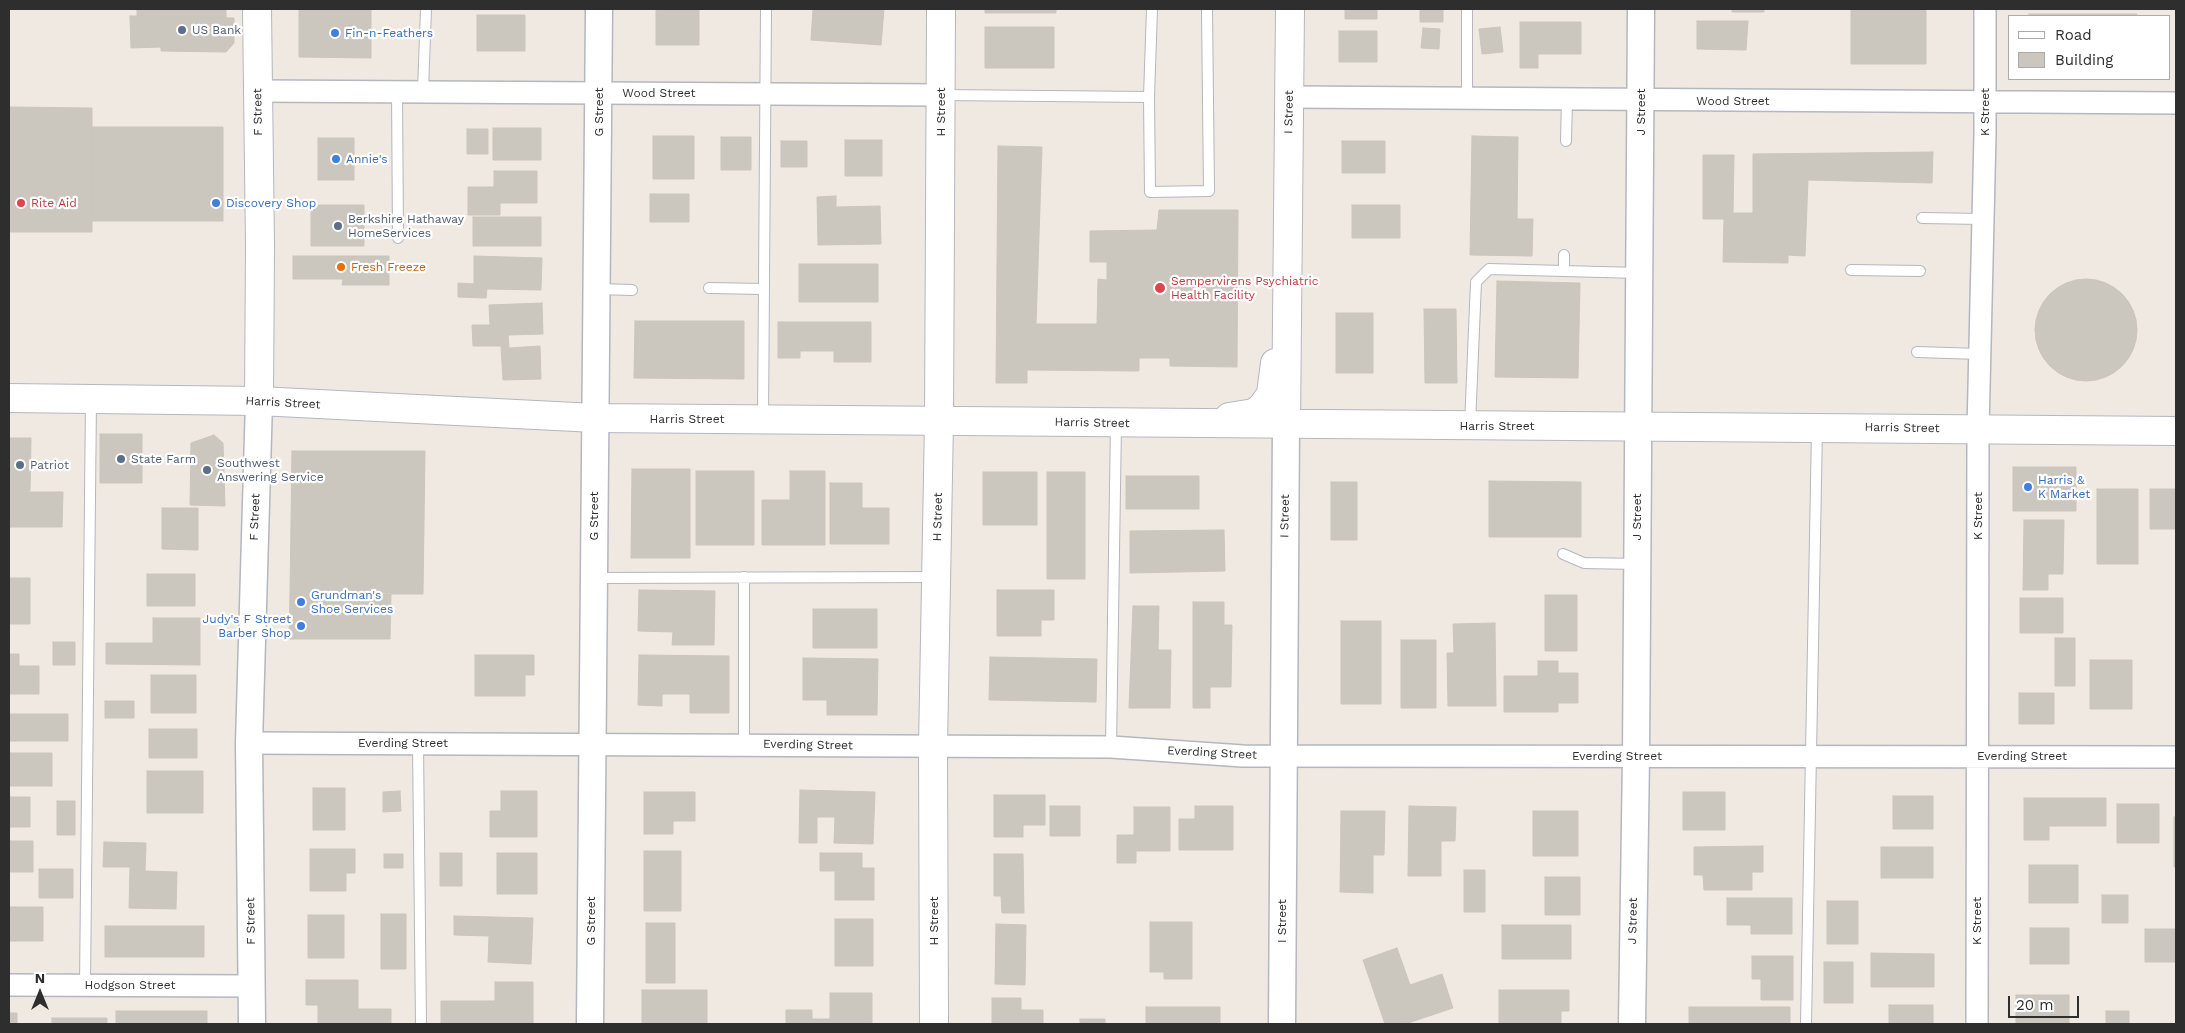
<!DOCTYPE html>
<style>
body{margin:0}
#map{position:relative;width:2185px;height:1033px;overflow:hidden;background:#efe9e1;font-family:"Work Sans",sans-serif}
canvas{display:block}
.frame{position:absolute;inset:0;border:10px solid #2e2e2e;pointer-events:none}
.legend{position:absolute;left:2008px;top:15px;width:162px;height:65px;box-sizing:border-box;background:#fff;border:1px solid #ababab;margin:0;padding:6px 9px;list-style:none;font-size:15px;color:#2e2e2e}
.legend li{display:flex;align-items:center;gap:10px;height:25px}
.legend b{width:25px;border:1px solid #ababab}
.north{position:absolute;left:15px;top:968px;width:50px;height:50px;-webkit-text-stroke:4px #fff;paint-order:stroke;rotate:0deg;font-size:14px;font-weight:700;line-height:20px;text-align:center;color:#2e2e2e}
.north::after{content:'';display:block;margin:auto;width:18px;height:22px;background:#2e2e2e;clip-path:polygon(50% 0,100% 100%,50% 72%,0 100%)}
.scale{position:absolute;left:2008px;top:996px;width:71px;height:22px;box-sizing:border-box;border:2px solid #2e2e2e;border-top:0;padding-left:6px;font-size:15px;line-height:18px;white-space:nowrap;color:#2e2e2e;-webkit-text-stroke:4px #fff;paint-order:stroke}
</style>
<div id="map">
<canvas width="2185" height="1033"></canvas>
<div class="frame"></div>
<ul class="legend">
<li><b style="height:6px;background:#fff"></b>Road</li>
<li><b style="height:14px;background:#cbc7bf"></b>Building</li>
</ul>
<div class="north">N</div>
<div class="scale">20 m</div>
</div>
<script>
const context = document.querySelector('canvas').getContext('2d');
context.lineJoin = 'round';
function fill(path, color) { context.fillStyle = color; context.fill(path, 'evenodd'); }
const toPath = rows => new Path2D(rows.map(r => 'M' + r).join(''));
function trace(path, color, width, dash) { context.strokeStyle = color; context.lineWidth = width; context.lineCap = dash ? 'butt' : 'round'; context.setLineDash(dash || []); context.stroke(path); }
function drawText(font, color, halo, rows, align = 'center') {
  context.font = font + ' "Work Sans",sans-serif'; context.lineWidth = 4.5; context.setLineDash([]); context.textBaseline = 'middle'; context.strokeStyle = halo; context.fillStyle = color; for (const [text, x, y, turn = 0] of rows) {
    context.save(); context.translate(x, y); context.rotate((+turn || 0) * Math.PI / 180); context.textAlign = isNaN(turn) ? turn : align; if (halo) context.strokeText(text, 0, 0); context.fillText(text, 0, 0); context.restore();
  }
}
const building = toPath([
 [137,9,226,9,226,18,137,16,137,9],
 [299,9,371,9,371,58,299,57,299,9],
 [656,9,699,9,699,45,656,45,656,9],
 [813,9,884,9,881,45,811,40,813,9],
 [985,9,1056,9,1056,13,985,13,985,9],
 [1345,9,1377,9,1377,19,1345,19,1345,9],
 [1420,9,1443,9,1443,22,1420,22,1420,9],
 [1732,9,1764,9,1764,12,1732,12,1732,9],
 [1851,9,1926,9,1926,64,1851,64,1851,9],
 [2029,14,2137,14,2137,16,2029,16,2029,14],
 [477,15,525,15,525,51,477,51,477,15],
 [130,16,234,18,234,43,226,52,161,51,161,47,131,48,130,16],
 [1697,21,1748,21,1746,50,1697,49,1697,21],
 [1520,22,1581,22,1581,54,1538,54,1538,68,1520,68,1520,22],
 [985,27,1054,27,1054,68,985,68,985,27],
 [1500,27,1503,52,1482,54,1479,29,1500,27],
 [1423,28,1440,29,1439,49,1421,48,1423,28],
 [1339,31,1377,31,1377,62,1339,62,1339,31],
 [9,107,92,108,92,232,9,232,9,107],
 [92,127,223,127,223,221,92,221,92,127],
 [493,128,541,128,541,160,493,160,493,128],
 [467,129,488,129,488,154,467,154,467,129],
 [653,136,694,136,694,179,653,179,653,136],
 [1472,136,1518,137,1517,219,1533,219,1532,256,1470,255,1472,136],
 [721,137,751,137,751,170,721,170,721,137],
 [318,138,354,138,354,180,318,180,318,138],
 [845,140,882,140,882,176,845,176,845,140],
 [781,141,807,141,807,167,781,167,781,141],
 [1342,141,1385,141,1385,173,1342,173,1342,141],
 [998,146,1042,147,1036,324,1097,324,1098,279,1107,280,1107,262,1090,262,1090,231,1157,230,1159,210,1238,210,1237,367,1170,366,1170,358,1139,358,1139,371,1027,370,1027,383,996,383,998,146],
 [1933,152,1932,183,1808,180,1805,256,1788,255,1788,263,1723,262,1724,219,1703,219,1703,155,1734,155,1733,213,1753,213,1753,154,1933,152],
 [494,171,537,171,537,203,500,203,500,215,468,215,468,187,494,187,494,171],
 [650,194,689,194,689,222,650,222,650,194],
 [836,196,836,207,880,206,881,244,818,245,817,197,836,196],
 [311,205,364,205,364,246,311,246,311,205],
 [1352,205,1400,205,1400,238,1352,238,1352,205],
 [473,217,541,217,541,246,473,246,473,217],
 [293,256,389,256,389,285,342,285,343,279,293,279,293,256],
 [474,256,542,258,541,290,487,289,486,298,458,297,458,283,474,284,474,256],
 [799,264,878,264,878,302,799,302,799,264],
 '2035 330a51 51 0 1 1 102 0a51 51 0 1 1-102 0Z',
 [1497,281,1580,283,1578,378,1495,377,1497,281],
 [542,303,543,334,508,335,509,348,540,346,541,379,503,380,501,346,473,346,472,325,490,325,489,305,542,303],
 [1424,309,1456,309,1457,383,1425,383,1424,309],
 [1336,313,1373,313,1373,373,1336,373,1336,313],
 [635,321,744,321,744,379,634,378,635,321],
 [778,322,871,322,871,362,834,362,834,351,800,351,800,358,778,358,778,322],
 [100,434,142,434,142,483,100,483,100,434],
 [214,435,223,443,225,506,190,505,191,443,214,435],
 [9,438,31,438,30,491,9,492,9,438],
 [292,451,425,451,423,594,290,594,292,451],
 [2013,467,2076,467,2076,511,2013,511,2013,467],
 [632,469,690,469,690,558,631,558,632,469],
 [696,471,754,471,754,545,696,545,696,471],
 [790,471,825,471,825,545,762,545,762,500,790,500,790,471],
 [983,472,1037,472,1037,525,983,525,983,472],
 [1047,472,1085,472,1085,579,1047,579,1047,472],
 [1126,476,1199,476,1199,509,1126,509,1126,476],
 [1489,481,1581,482,1581,537,1489,537,1489,481],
 [1331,482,1357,482,1357,540,1331,540,1331,482],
 [830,483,862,483,862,508,889,508,889,544,830,544,830,483],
 [2097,489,2138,489,2138,564,2097,564,2097,489],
 [2150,489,2176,489,2176,529,2150,529,2150,489],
 [9,492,63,492,62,527,9,527,9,492],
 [162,508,198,508,198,550,162,549,162,508],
 [2024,520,2064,520,2063,574,2048,574,2048,590,2023,590,2024,520],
 [1224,530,1225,571,1130,573,1130,531,1224,530],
 [147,574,195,574,195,606,147,606,147,574],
 [9,578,30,578,30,624,9,624,9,578],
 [639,590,715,591,714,645,672,645,673,632,638,631,639,590],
 [997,590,1054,590,1054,620,1041,620,1041,636,997,636,997,590],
 [391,593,390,639,289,639,290,594,391,593],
 [1545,595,1577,595,1577,651,1545,651,1545,595],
 [2020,598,2063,598,2063,633,2020,633,2020,598],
 [1193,602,1224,602,1224,625,1232,625,1231,687,1210,687,1210,708,1193,708,1193,602],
 [1133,606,1159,606,1158,650,1171,650,1170,708,1129,708,1133,606],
 [813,609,877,609,877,648,813,648,813,609],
 [153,618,200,618,200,665,106,664,106,643,153,643,153,618],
 [1341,621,1381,621,1381,704,1341,704,1341,621],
 [1495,623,1496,706,1448,706,1447,653,1454,653,1453,624,1495,623],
 [2055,638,2075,638,2075,686,2055,686,2055,638],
 [1401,640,1436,640,1436,708,1401,708,1401,640],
 [53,642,75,642,75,665,53,665,53,642],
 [9,654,19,654,19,666,39,666,39,694,9,694,9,654],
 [475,655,534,655,534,675,525,675,525,696,475,696,475,655],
 [639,655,729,656,729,713,690,713,690,694,662,694,662,706,638,705,639,655],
 [990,657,1097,659,1096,702,989,700,990,657],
 [803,658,878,659,877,715,827,715,827,700,803,700,803,658],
 [2090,660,2132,660,2132,709,2090,709,2090,660],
 [1538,661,1558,661,1558,673,1578,673,1578,703,1558,703,1558,712,1504,712,1504,676,1538,676,1538,661],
 [151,675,196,675,196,713,151,713,151,675],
 [2019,693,2054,693,2054,724,2019,724,2019,693],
 [105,701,134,701,134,718,105,718,105,701],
 [9,714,68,714,68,741,9,741,9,714],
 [149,729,197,729,197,758,149,758,149,729],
 [9,753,52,753,52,786,9,786,9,753],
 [147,771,203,771,203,813,147,813,147,771],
 [313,788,345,788,345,830,313,830,313,788],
 [800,790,875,792,873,844,834,843,835,817,817,817,817,843,799,843,800,790],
 [400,791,401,811,383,812,383,792,400,791],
 [501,791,537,791,537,837,490,837,490,811,501,811,501,791],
 [644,792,695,792,695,821,673,821,673,834,644,834,644,792],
 [1683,792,1725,792,1725,830,1683,830,1683,792],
 [994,795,1045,795,1045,825,1023,825,1023,837,994,837,994,795],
 [1893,796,1933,796,1933,829,1893,829,1893,796],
 [9,797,30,797,30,827,9,827,9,797],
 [2024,798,2106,798,2106,826,2049,826,2049,840,2024,840,2024,798],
 [57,801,75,801,75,835,57,835,57,801],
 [2117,804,2159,804,2159,843,2117,843,2117,804],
 [1050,806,1080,806,1080,836,1050,836,1050,806],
 [1195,806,1233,806,1233,850,1179,850,1179,819,1195,819,1195,806],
 [1409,806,1456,807,1455,841,1441,841,1441,876,1408,876,1409,806],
 [1134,807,1170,807,1170,851,1136,851,1136,863,1117,863,1117,835,1134,835,1134,807],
 [1341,811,1385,811,1384,855,1373,855,1373,893,1340,892,1341,811],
 [1533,811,1578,811,1578,856,1533,856,1533,811],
 [2174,817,2176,817,2176,867,2174,867,2174,817],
 [9,841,33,841,33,872,9,872,9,841],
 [104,842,146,843,145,871,177,872,176,909,129,908,130,867,103,867,104,842],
 [1763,846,1763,872,1752,872,1752,890,1704,890,1703,875,1694,875,1694,847,1763,846],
 [1881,847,1933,847,1933,878,1881,878,1881,847],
 [310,849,355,849,355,873,346,873,346,891,310,891,310,849],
 [644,851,681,851,681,911,644,911,644,851],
 [440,853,462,853,462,886,440,886,440,853],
 [497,853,537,853,537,894,497,894,497,853],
 [820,853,862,853,862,868,874,868,874,900,835,900,835,871,820,871,820,853],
 [384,854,403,854,403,868,384,868,384,854],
 [994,854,1023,854,1024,913,1002,913,1001,896,994,896,994,854],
 [2029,865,2078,865,2078,903,2029,903,2029,865],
 [39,869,73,869,73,898,39,898,39,869],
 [1464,870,1485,870,1485,912,1464,912,1464,870],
 [1545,877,1580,877,1580,915,1545,915,1545,877],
 [2102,895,2128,895,2128,923,2102,923,2102,895],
 [1727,898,1792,898,1792,934,1751,934,1751,925,1727,925,1727,898],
 [1827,901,1858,901,1858,944,1827,944,1827,901],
 [9,907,43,907,43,941,9,941,9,907],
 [381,914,406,914,406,969,381,969,381,914],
 [308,915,344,915,344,958,308,958,308,915],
 [454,916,533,918,531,964,488,962,489,936,454,935,454,916],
 [835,919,873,919,873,966,835,966,835,919],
 [1150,922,1192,922,1192,979,1164,979,1164,972,1150,972,1150,922],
 [646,923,675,923,675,983,646,983,646,923],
 [996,924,1026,925,1025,985,995,984,996,924],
 [1502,925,1571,925,1571,959,1502,959,1502,925],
 [105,926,204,926,204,957,105,957,105,926],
 [2030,928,2069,928,2069,964,2030,964,2030,928],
 [2145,929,2176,929,2176,962,2145,962,2145,929],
 [1397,948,1410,985,1442,974,1453,1008,1405,1024,1385,1024,1363,960,1397,948],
 [1871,953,1934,954,1934,987,1871,987,1871,953],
 [1752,956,1793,956,1793,1000,1761,1000,1761,979,1752,979,1752,956],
 [1824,962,1853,962,1853,1003,1824,1003,1824,962],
 [306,980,358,980,358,1009,391,1009,391,1024,318,1024,318,1005,306,1005,306,980],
 [495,982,533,982,533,1024,441,1024,441,1001,495,1001,495,982],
 [642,990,707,990,707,1024,642,1024,642,990],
 [1499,990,1569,990,1569,1011,1561,1011,1561,1024,1499,1024,1499,990],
 [830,993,872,993,872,1024,786,1024,786,1010,812,1010,812,1019,830,1019,830,993],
 [2016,995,2069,995,2069,1024,2016,1024,2016,995],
 [992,998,1021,998,1021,1010,1043,1010,1043,1024,992,1024,992,998],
 [1889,1005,1933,1005,1933,1024,1889,1024,1889,1005],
 [1146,1007,1220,1007,1220,1024,1146,1024,1146,1007],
 [1689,1007,1790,1007,1790,1024,1689,1024,1689,1007],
 [116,1011,207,1011,207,1024,116,1024,116,1011],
 [2106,1011,2129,1011,2129,1024,2106,1024,2106,1011],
 [9,1013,17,1013,17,1024,9,1024,9,1013],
 [52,1018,107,1018,107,1024,52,1024,52,1018],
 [1080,1019,1105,1019,1105,1024,1080,1024,1080,1019]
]);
fill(building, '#cbc7bf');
trace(building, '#cbc5ba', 1);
const service = toPath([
 [1467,9,1467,99],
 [397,90,398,238],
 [423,90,426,9],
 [942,95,1149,97,1152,9],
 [1149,97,1150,192,1209,191,1207,9],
 [1566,141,1567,100],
 [1922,218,1983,219],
 [1564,270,1564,255],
 [1851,270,1920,271],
 [709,288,764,289],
 [597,289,632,290],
 [1917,352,1980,354],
 [763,418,766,9],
 [1470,425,1476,282,1489,269,1638,273],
 [1563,554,1584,563,1637,564],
 [595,578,935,577],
 [418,743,421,1024],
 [744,745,744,577],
 [1111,747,1116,423],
 [85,985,91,400],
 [1806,1024,1817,428]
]);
const minor = toPath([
 [258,91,941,95],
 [1290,97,2176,103],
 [249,743,1111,747,1243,756,2176,757],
 [9,985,251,986],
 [1977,1024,1978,429,1985,135,1985,9]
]);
const tertiary = toPath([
 [252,1024,249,743,259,401],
 [590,1024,599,9],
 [1282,1024,1286,425],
 [1632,1024,1636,756,1641,9]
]);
const secondary = toPath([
 [257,9,260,246,259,401],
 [9,398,259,401,595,418,2176,431],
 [1229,417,1254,413,1262,407,1271,394,1275,363],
 [1286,425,1290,9],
 [934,1024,933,746,939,421,941,9]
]);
trace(service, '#b4b7c1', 12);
trace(minor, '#b4b7c1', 24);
trace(tertiary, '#b4b7c1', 29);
trace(secondary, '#b4b7c1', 30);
trace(service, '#fff', 10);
trace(minor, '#fff', 21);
trace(tertiary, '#fff', 26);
trace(secondary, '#fff', 28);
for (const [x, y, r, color] of [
 [182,30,5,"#5c6f8a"],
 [335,33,5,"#3f7fe0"],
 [336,159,5,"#3f7fe0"],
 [21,203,5,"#e0444e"],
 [216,203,5,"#3f7fe0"],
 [338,226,5,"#5c6f8a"],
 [341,267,5,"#e8710a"],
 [1160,288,6,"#e0444e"],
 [121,459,5,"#5c6f8a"],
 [20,465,5,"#5c6f8a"],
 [207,470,5,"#5c6f8a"],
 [2028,487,5,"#3f7fe0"],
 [301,602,5,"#3f7fe0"],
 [301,626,5,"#3f7fe0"]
]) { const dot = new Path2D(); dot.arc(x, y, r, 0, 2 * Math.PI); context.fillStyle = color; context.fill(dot); trace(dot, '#fff', 2); }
drawText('12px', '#4e5e75', '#fff', [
 ["US Bank",192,30],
 ["Berkshire Hathaway",348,219],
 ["HomeServices",348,233],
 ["State Farm",131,459],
 ["Southwest",217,463],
 ["Answering Service",217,477],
 ["Patriot",30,465]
], 'left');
drawText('12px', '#366cbe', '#fff', [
 ["Fin-n-Feathers",345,33],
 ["Annie's",346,159],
 ["Discovery Shop",226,203],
 ["Harris &",2038,480],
 ["K Market",2038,494],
 ["Grundman's",311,595],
 ["Shoe Services",311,609],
 ["Judy's F Street",291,619,"right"],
 ["Barber Shop",291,633,"right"]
], 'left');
drawText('12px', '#2e2e2e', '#fff', [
 ["Wood Street",659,93],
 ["Wood Street",1733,101],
 ["F Street",258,112,-91],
 ["G Street",599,112,-90],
 ["H Street",941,112,-90],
 ["I Street",1289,112,-89],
 ["J Street",1641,112,-90],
 ["K Street",1985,112,-90],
 ["Harris Street",283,403,3],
 ["Harris Street",687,419],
 ["Harris Street",1092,423,1],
 ["Harris Street",1497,426],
 ["Harris Street",1902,428,1],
 ["G Street",594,516,-90],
 ["I Street",1285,516,-89],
 ["K Street",1978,516,-90],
 ["F Street",255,517,-88],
 ["H Street",938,517,-89],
 ["J Street",1637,517,-90],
 ["Everding Street",403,743],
 ["Everding Street",808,745,1],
 ["Everding Street",1212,753,3],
 ["Everding Street",1617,756],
 ["Everding Street",2022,756],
 ["F Street",251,921,-91],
 ["G Street",591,921,-90],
 ["H Street",934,921,-90],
 ["I Street",1282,921,-90],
 ["J Street",1633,921,-89],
 ["K Street",1977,921,-90],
 ["Hodgson Street",130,985]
]);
drawText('12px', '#be3a42', '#fff', [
 ["Rite Aid",31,203],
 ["Sempervirens Psychiatric",1171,281],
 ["Health Facility",1171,295]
], 'left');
drawText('12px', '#c56008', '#fff', [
 ["Fresh Freeze",351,267]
], 'left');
</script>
